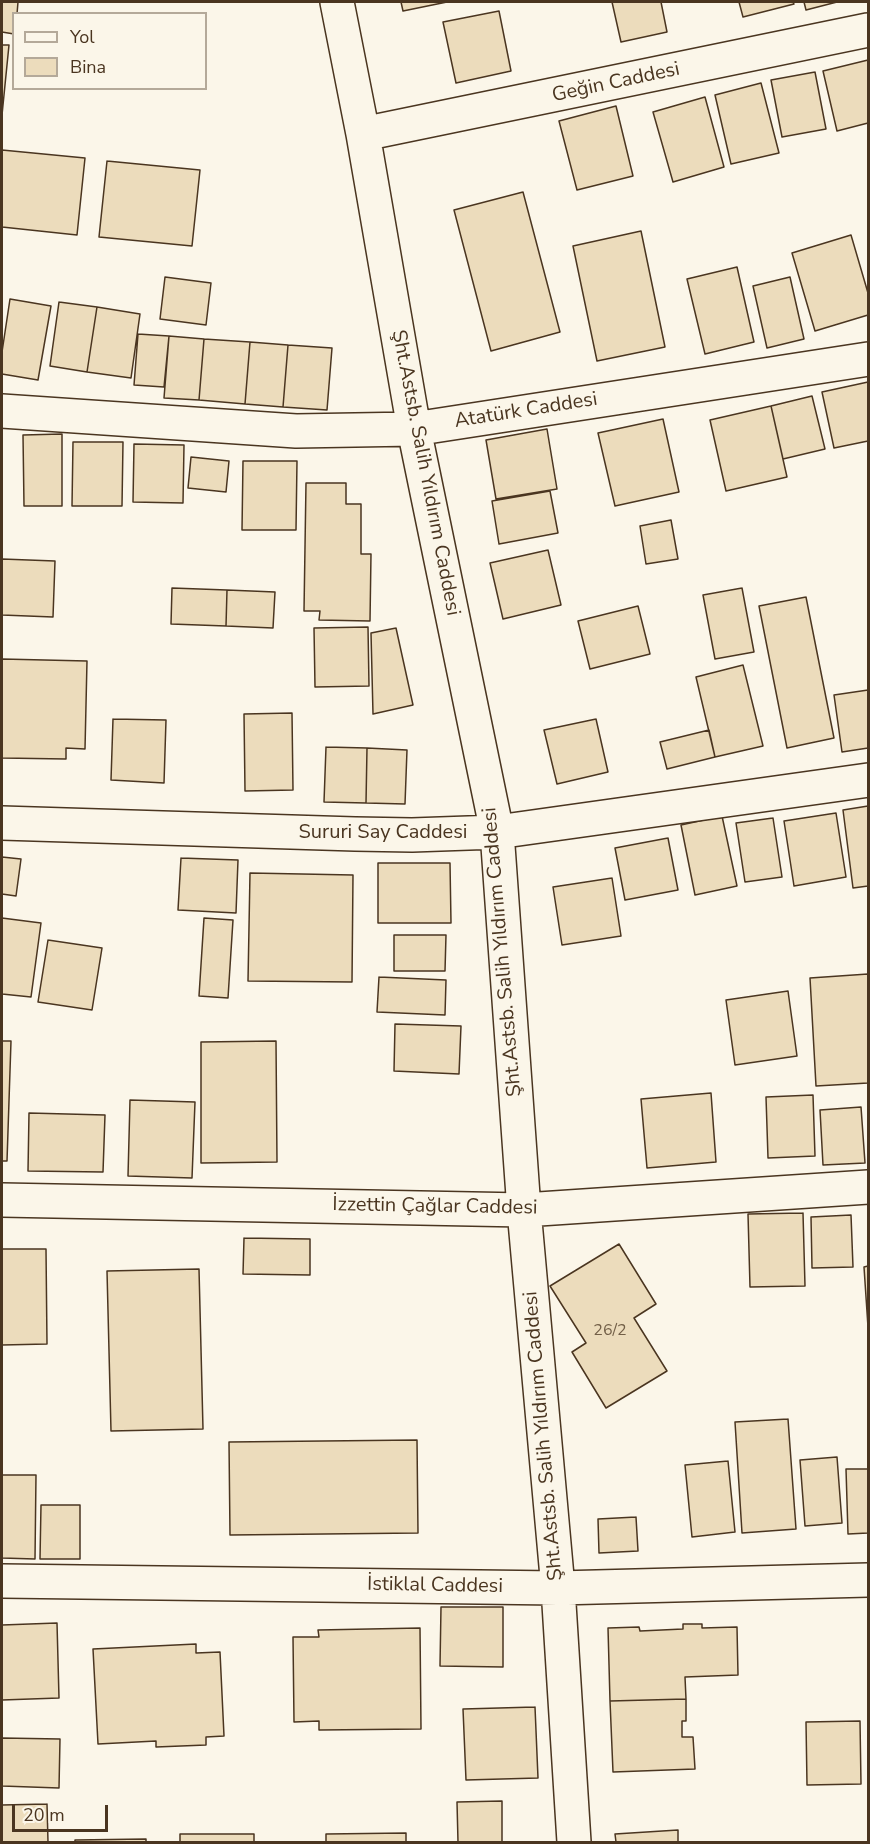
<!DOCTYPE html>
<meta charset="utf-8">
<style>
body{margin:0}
#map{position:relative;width:870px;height:1844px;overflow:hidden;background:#fbf6e9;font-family:"Nunito Sans",sans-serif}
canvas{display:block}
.frame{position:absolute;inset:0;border:3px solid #4a3520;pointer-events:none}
.legend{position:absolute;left:12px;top:12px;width:195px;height:78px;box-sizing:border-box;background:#fbf6e9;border:2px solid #b4a999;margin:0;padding:8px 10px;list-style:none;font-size:18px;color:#4a3520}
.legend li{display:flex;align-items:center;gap:12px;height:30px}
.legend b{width:30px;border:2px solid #b4a999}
.scale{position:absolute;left:12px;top:1805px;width:96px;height:27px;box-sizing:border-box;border:3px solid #4a3520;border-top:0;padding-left:8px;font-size:18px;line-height:21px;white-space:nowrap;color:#4a3520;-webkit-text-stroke:4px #fbf6e9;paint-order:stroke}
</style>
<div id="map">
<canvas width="870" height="1844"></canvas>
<div class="frame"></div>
<ul class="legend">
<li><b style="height:8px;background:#fbf6e9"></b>Yol</li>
<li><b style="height:16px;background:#ecdcbc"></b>Bina</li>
</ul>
<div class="scale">20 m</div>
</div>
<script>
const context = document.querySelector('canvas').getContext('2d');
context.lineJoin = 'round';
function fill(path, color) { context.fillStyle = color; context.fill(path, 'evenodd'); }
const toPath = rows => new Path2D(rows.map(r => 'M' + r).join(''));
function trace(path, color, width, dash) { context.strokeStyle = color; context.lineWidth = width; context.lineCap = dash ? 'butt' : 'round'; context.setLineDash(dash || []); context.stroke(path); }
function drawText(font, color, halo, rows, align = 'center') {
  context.font = font + ' "Nunito Sans",sans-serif'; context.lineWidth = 4.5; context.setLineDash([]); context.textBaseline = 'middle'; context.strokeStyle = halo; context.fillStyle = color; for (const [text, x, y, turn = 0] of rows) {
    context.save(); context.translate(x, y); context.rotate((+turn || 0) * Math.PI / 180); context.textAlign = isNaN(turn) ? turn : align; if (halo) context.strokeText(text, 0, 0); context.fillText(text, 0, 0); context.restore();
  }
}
const building = toPath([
 [2,2,18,2,17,14,14,14,14,34,2,32,2,2],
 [401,2,447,2,403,11,401,2],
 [612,2,661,2,667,32,621,42,612,2],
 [739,2,793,2,794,4,743,17,739,2],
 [804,2,837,2,806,10,804,2],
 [499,11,511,71,456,83,443,22,499,11],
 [2,45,9,45,2,115,2,45],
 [868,60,868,123,837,131,823,71,868,60],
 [815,72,826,129,782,137,771,80,815,72],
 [761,83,779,153,731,164,715,95,761,83],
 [705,97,724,167,673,182,653,112,705,97],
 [616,106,633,176,577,190,559,121,616,106],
 [2,150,85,158,77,235,2,227,2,150],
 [107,161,200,170,192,246,99,237,107,161],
 [523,192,560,332,491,351,454,210,523,192],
 [641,231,665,347,597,361,573,246,641,231],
 [851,235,868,293,868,315,815,331,792,253,851,235],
 [737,267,754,342,705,354,687,279,737,267],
 [165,277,211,283,206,325,160,319,165,277],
 [790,277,804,339,767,348,753,286,790,277],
 [10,299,51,306,38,380,2,374,2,352,10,299],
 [59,302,97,307,87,372,50,366,59,302],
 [97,307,140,314,131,378,87,372,97,307],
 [138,334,169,336,164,387,134,385,138,334],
 [169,336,204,339,199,400,164,398,169,336],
 [204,339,250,342,245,404,199,400,204,339],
 [250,342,288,345,283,407,245,404,250,342],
 [288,345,332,348,327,410,283,407,288,345],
 [868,382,868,441,834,448,822,392,868,382],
 [812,396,825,449,783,459,771,406,812,396],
 [771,406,787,477,726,491,710,420,771,406],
 [663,419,679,492,615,506,598,433,663,419],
 [547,429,557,489,496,499,486,440,547,429],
 [62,434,62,506,24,506,23,435,62,434],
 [73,442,123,442,122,506,72,506,73,442],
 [134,444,184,445,183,503,133,502,134,444],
 [191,457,229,461,226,492,188,488,191,457],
 [243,461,297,461,296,530,242,530,243,461],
 [306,483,346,483,346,504,361,504,361,554,371,554,370,621,319,620,320,611,304,611,306,483],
 [550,491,558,533,499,544,492,501,550,491],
 [671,520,678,559,646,564,640,526,671,520],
 [548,550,561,605,503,619,490,563,548,550],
 [2,559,55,561,53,617,2,615,2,559],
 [172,588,227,590,226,626,171,624,172,588],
 [742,588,754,652,715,659,703,595,742,588],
 [227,590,275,592,273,628,226,626,227,590],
 [806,597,834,738,787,748,759,606,806,597],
 [638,606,650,654,590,669,578,621,638,606],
 [368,627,369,686,315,687,314,628,368,627],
 [396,628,413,705,373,714,371,633,396,628],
 [2,659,87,661,85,749,66,748,66,759,2,758,2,659],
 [743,665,763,746,715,757,696,677,743,665],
 [868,690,868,748,842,752,834,695,868,690],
 [292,713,293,790,245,791,244,714,292,713],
 [113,719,166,720,164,783,111,780,113,719],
 [596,719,608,772,557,784,544,730,596,719],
 [709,730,715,757,667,769,660,742,709,730],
 [326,747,367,748,366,803,324,802,326,747],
 [367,748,407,750,405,804,366,803,367,748],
 [868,806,868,886,853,888,843,810,868,806],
 [836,813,846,877,794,886,784,821,836,813],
 [722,816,737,886,695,895,681,825,722,816],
 [773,818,782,877,745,882,736,823,773,818],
 [668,838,678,890,625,900,615,848,668,838],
 [2,857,21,859,16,896,2,894,2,857],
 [181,858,238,860,236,913,178,910,181,858],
 [378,863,450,863,451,923,378,923,378,863],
 [250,873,353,875,352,982,248,981,250,873],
 [612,878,621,936,562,945,553,887,612,878],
 [2,918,41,923,31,997,2,994,2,918],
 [204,918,233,920,228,998,199,996,204,918],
 [394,935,446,935,445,971,394,971,394,935],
 [48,940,102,948,92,1010,38,1002,48,940],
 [868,974,868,1083,816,1086,810,978,868,974],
 [379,977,446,980,445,1015,377,1012,379,977],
 [788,991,797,1056,735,1065,726,1000,788,991],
 [395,1024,461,1026,459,1074,394,1071,395,1024],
 [2,1041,11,1041,7,1161,2,1161,2,1041],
 [276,1041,277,1162,201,1163,201,1042,276,1041],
 [711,1093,716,1162,647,1168,641,1099,711,1093],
 [813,1095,815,1156,768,1158,766,1097,813,1095],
 [130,1100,195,1102,192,1178,128,1176,130,1100],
 [861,1107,865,1163,823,1165,820,1110,861,1107],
 [29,1113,105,1115,103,1172,28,1171,29,1113],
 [803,1213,805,1286,750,1287,748,1214,803,1213],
 [851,1215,853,1267,812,1268,811,1217,851,1215],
 [244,1238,310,1239,310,1275,243,1274,244,1238],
 [619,1244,656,1304,634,1318,667,1371,606,1408,572,1352,586,1343,550,1286,619,1244],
 [2,1249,46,1249,47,1344,2,1345,2,1249],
 [868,1266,868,1327,864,1267,868,1266],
 [199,1269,203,1429,111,1431,107,1271,199,1269],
 [788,1419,796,1529,742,1533,735,1422,788,1419],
 [417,1440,418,1533,230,1535,229,1442,417,1440],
 [837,1457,842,1523,805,1526,800,1460,837,1457],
 [728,1461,735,1532,692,1537,685,1465,728,1461],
 [846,1469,868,1469,868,1533,848,1534,846,1469],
 [2,1475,36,1475,35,1559,2,1558,2,1475],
 [41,1505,80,1505,80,1559,40,1559,41,1505],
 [636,1517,638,1551,599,1553,598,1519,636,1517],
 [441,1607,503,1607,503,1667,440,1666,441,1607],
 [57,1623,59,1698,2,1700,2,1625,57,1623],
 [683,1624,702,1624,702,1628,737,1627,738,1675,685,1677,686,1699,610,1701,608,1628,639,1627,640,1631,683,1629,683,1624],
 [420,1628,421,1729,319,1730,319,1721,294,1722,293,1637,319,1637,318,1630,420,1628],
 [196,1644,196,1653,220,1652,224,1736,206,1737,206,1745,156,1747,156,1741,98,1744,93,1649,196,1644],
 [686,1699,686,1721,682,1721,682,1737,693,1737,695,1769,613,1772,610,1701,686,1699],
 [535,1707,538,1778,466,1780,463,1709,535,1707],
 [860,1721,861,1784,807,1785,806,1722,860,1721],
 [2,1738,60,1739,59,1788,2,1786,2,1738],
 [502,1801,502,1842,458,1842,457,1802,502,1801],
 [47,1804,48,1842,2,1842,2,1805,47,1804],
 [678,1830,678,1842,616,1842,615,1834,678,1830],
 [406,1833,406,1842,426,1842,180,1842,180,1834,254,1834,254,1842,326,1842,326,1834,406,1833],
 [146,1839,146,1842,75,1842,75,1840,146,1839]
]);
fill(building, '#ecdcbc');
trace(building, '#4a3520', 1.5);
const minor = toPath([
 [337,2,363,134,414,429,497,832,524,1210,558,1588,574,1842],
 [363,134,868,30],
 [2,411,296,431,414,429,868,359],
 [2,823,355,834,412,835,497,832,868,780],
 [2,1200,524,1210,868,1187],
 [2,1581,558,1588,868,1580]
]);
trace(minor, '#4a3520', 36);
trace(minor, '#fbf6e9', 33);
drawText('16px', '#725f47', null, [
 ["26/2",610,1331]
]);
drawText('20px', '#4a3520', '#fbf6e9', [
 ["Geğin Caddesi",616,83,-12],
 ["Atatürk Caddesi",526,411,-9],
 ["Şht.Astsb. Salih Yıldırım Caddesi",425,473,79],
 ["Sururi Say Caddesi",383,833],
 ["Şht.Astsb. Salih Yıldırım Caddesi",503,952,-95],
 ["İzzettin Çağlar Caddesi",435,1207,1],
 ["Şht.Astsb. Salih Yıldırım Caddesi",544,1436,-95],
 ["İstiklal Caddesi",435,1586,1]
]);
</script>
